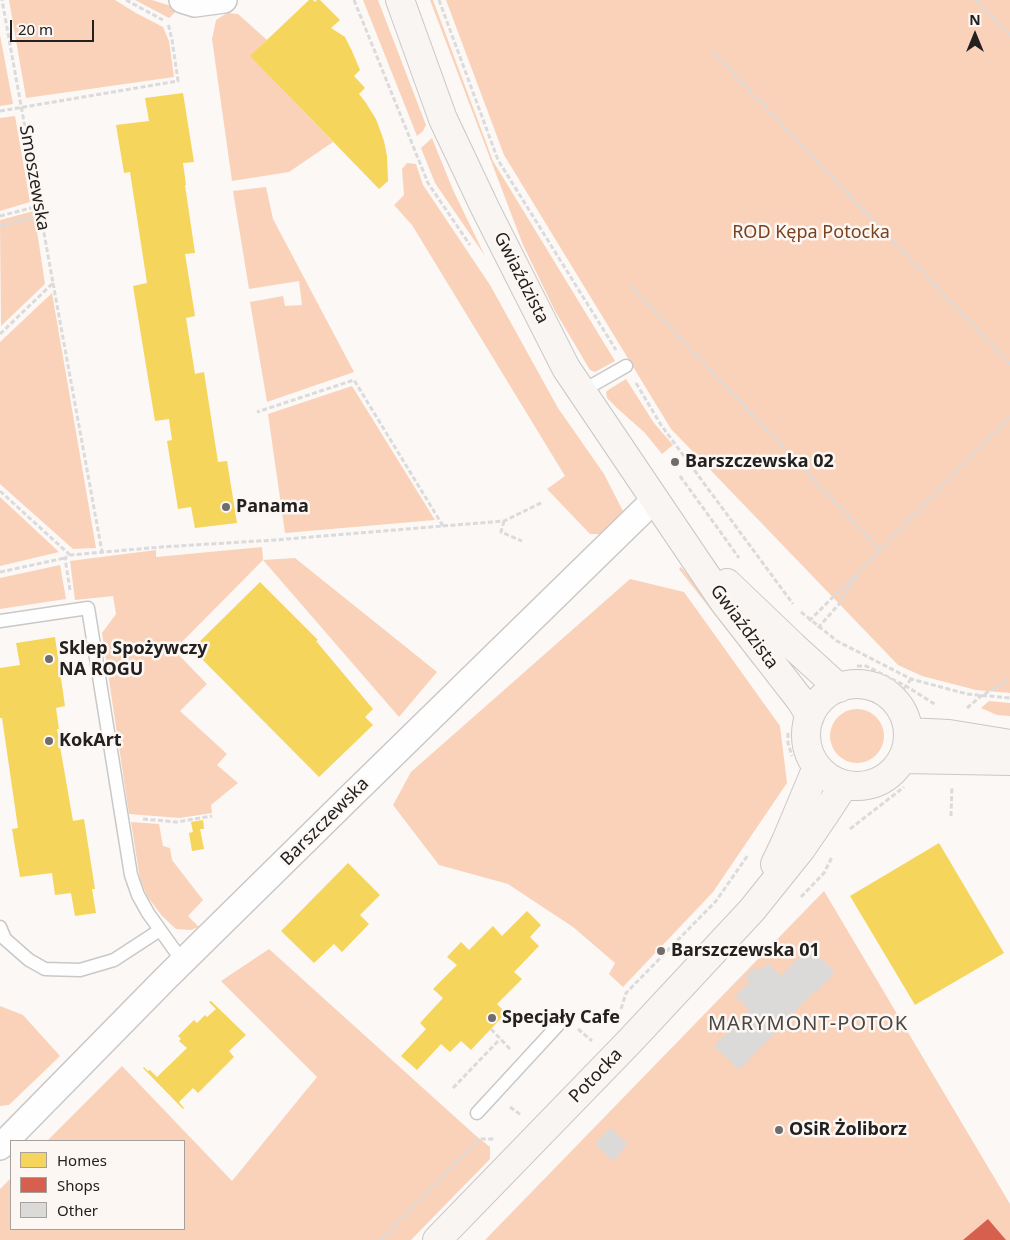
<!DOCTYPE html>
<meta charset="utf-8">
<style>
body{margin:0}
#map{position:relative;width:1010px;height:1240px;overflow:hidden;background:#fbf8f6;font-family:"Noto Sans",sans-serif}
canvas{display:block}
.legend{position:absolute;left:10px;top:1140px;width:175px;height:90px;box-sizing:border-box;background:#fdf7f4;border:1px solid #a6a19f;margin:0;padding:6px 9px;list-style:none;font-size:15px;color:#232120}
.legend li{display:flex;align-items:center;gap:10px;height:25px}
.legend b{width:25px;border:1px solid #a6a19f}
.north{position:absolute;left:950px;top:10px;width:50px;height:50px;-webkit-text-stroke:4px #fdf7f4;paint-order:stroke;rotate:0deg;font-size:14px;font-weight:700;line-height:20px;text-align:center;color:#232120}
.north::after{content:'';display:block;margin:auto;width:18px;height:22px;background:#232120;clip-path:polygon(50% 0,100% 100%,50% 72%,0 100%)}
.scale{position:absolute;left:10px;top:20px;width:84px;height:22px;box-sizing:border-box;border:2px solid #232120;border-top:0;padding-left:6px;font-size:15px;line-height:18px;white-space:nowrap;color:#232120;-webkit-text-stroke:4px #fdf7f4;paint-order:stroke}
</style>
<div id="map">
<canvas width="1010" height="1240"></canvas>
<ul class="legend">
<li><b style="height:14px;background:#f6d55c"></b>Homes</li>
<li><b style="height:14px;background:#d6604d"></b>Shops</li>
<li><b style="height:14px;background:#dcdad8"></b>Other</li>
</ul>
<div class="north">N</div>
<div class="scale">20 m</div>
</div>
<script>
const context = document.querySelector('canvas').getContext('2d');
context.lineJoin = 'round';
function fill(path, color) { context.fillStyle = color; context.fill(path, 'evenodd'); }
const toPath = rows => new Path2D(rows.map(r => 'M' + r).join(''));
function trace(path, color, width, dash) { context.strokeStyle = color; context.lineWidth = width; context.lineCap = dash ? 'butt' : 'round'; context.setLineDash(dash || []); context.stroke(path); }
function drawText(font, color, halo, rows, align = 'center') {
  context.font = font + ' "Noto Sans",sans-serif'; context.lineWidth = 5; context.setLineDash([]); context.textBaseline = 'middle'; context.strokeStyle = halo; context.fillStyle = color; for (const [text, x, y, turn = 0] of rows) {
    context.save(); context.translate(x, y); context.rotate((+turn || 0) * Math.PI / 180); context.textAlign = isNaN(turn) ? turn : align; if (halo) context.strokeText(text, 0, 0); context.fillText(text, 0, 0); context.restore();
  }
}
fill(toPath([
 [9,0,115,0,136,13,163,27,169,41,174,77,26,98],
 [135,0,152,0,174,7,176,11,169,18],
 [363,0,378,0,426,125,423,131,417,136],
 [430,0,433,0,493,161,615,361,595,372,590,370,555,311,523,245],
 [446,0,1010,0,1010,693,976,690,922,676,898,665,671,429,504,155],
 [227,13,238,14,267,40,251,56,333,142,289,172,232,181,212,39,216,20],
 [0,35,13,104,0,106],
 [15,116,30,202,0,211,0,118],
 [432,138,453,190,485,256,435,183,421,148],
 [407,163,416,164,423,185,490,285,558,408,604,474,623,511,601,534,590,534,547,489,565,476,412,225,394,205,404,195,402,169],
 [266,187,273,219,354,372,267,402,250,302,283,296,285,306,302,305,299,281,249,289,233,191],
 [34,211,45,284,1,326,0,220],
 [52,293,96,548,73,549,0,484,0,342],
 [626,379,654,423,673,445,662,454,644,432,618,409,607,398,606,392,608,390],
 [352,386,435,520,285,533,268,414],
 [0,497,59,552,0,566],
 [262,547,263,560,295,558,437,672,399,717,263,560,174,650,207,684,180,711,227,754,217,765,238,783,211,805,212,813,180,818,129,814,102,633,116,614,113,596,75,600,70,561,156,550,156,557],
 [60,565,66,599,0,609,0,578],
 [681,567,759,660,754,665,679,569],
 [630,579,684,592,780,726,787,783,713,892,623,987,609,974,615,963,573,927,508,884,439,865,393,805,411,772],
 [989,701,1010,703,1010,716,997,715,981,708],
 '830 736a27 27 0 1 1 54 0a27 27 0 1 1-54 0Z',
 [131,822,159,824,163,846,170,848,172,860,203,900,188,916,199,927,191,930,176,929,162,916,147,896,140,879],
 [824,891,1010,1204,1010,1240,485,1240],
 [269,949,475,1135,490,1147,490,1159,411,1240,0,1240,0,1189,11,1178,11,1229,184,1229,184,1141,47,1141,122,1066,232,1181,317,1077,221,981],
 [0,1006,23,1015,60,1056,9,1105,0,1106]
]), '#fad2ba');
fill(toPath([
 [309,0,313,0,315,2,317,0,320,0,340,20,331,28,345,37,352,51,360,70,354,76,365,88,359,94,366,103,376,119,384,141,387,156,388,181,379,189,250,56],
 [183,93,194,162,183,163,186,185,185,185,195,253,185,254,195,316,186,318,195,374,204,372,218,462,227,461,237,523,195,528,191,507,178,509,167,441,172,440,169,419,155,421,133,286,147,283,130,172,124,173,116,125,149,121,145,98],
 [260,582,318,640,316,641,373,709,365,717,373,725,319,777,192,649],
 [55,637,65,706,56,708,59,729,57,729,73,821,84,819,95,889,92,889,96,913,75,916,71,893,55,895,52,873,20,877,12,829,18,828,2,718,0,718,0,668,20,665,16,643],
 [203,820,204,829,200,829,204,849,192,851,189,833,193,832,191,822],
 [939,843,1004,953,915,1005,850,896],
 [348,863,380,895,360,915,369,924,342,952,334,944,314,963,281,931],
 [527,911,541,925,530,937,539,946,514,972,522,979,497,1004,506,1013,471,1050,461,1041,450,1052,441,1044,417,1070,401,1056,426,1029,420,1023,443,998,433,989,457,965,447,957,461,942,469,950,493,926,502,936],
 [211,1001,246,1035,229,1051,234,1057,198,1093,193,1088,179,1102,184,1108,183,1109,143,1068,144,1067,148,1071,150,1070,157,1077,187,1048,179,1041,181,1039,178,1036,194,1020,197,1023,205,1015,207,1017,216,1009,209,1002]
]), '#f6d55c');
fill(toPath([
 [988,1219,1006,1240,963,1240]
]), '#d6604d');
fill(toPath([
 [809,947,835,972,816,992,815,991,739,1070,714,1046,749,1010,735,996,750,981,745,977,755,967,759,971,768,963,781,976],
 [610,1128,628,1144,613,1161,595,1144]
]), '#dcdad8');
const lane = toPath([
 [582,391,626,366],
 [0,621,88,608,131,875,138,895,148,913,183,962],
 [0,927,5,939,29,960,45,969,80,970,114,960,160,930],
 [477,1113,559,1024]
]);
const street = toPath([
 [182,0,195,4,224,0],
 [0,1147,165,979,352,795,654,500]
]);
const secondary = toPath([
 [400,0,443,119,485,208,566,368,724,602,801,701,810,716],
 [727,583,793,646,839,688],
 '806 735a51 51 0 1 1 102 0a51 51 0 1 1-102 0Z',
 [908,732,949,734,1010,744],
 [903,759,1010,761],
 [775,864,786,841,817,767],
 [437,1240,630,1041,752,910,801,849,825,814,844,785]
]);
trace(lane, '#cac8c7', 15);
trace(street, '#cac8c7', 28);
trace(secondary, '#cac8c7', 30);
trace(toPath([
 [126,0,163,20],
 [354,0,428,183,470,245],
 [439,0,498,160,616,350],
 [975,0,1010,35],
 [712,51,1010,364],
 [0,111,178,81,172,40,168,23],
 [0,216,39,206],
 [0,226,41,215],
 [53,283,102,552],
 [631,286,880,550],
 [0,334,53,283,2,0],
 [636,383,661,425,793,604],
 [680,476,714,523,739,558],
 [0,491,70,555],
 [504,521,501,532,522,541],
 [443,526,504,521,543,502],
 [0,572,65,558],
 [70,590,65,558,70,555,161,547,275,540,443,526,354,380,257,412],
 [801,612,837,641,911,679,967,694,1010,698],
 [809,621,861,569,1010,417],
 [818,628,839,604,857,575],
 [857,666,866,666,906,686,936,705],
 [895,701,911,679],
 [967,708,981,696,1010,679],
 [788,733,788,743,792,756],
 [951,816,952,786],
 [143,819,177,822,212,816],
 [850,829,904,787],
 [801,897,824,873,832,857],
 [621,1009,626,993,716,901,748,855],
 [491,1029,510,1049],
 [578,1029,592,1041],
 [453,1088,500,1039],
 [510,1107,521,1115],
 [381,1240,479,1139,495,1139]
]), '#dcdbdb', 3, [5, 2.5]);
trace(lane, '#fefefe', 12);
trace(street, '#fefefe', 25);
trace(secondary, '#f8f5f3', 28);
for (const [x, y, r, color] of [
 [675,462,5,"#6f6c6b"],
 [226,507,5,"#6f6c6b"],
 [49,659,5,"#6f6c6b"],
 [49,741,5,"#6f6c6b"],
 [661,951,5,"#6f6c6b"],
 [492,1018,5,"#6f6c6b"],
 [779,1130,5,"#6f6c6b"]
]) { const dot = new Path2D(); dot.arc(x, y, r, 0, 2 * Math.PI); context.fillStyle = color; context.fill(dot); trace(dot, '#fdf7f4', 2); }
drawText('18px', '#232120', '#fdf7f4', [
 ["Smoszewska",34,178,80],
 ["Gwiaździsta",521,278,63],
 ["Gwiaździsta",744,627,53],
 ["Barszczewska",325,822,-45],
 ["Potocka",596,1076,-46]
]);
drawText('18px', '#784220', '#fdf7f4', [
 ["ROD Kępa Potocka",811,233]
]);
drawText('bold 18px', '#232120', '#fdf7f4', [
 ["Barszczewska 02",685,462],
 ["Panama",236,507],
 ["Sklep Spożywczy",59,649],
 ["NA ROGU",59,670],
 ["KokArt",59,741],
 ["Barszczewska 01",671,951],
 ["Specjały Cafe",502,1018],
 ["OSiR Żoliborz",789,1130]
], 'left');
context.letterSpacing = '1px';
drawText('20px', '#4a4643', '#fdf7f4', [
 ["MARYMONT-POTOK",808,1024]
]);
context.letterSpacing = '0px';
</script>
